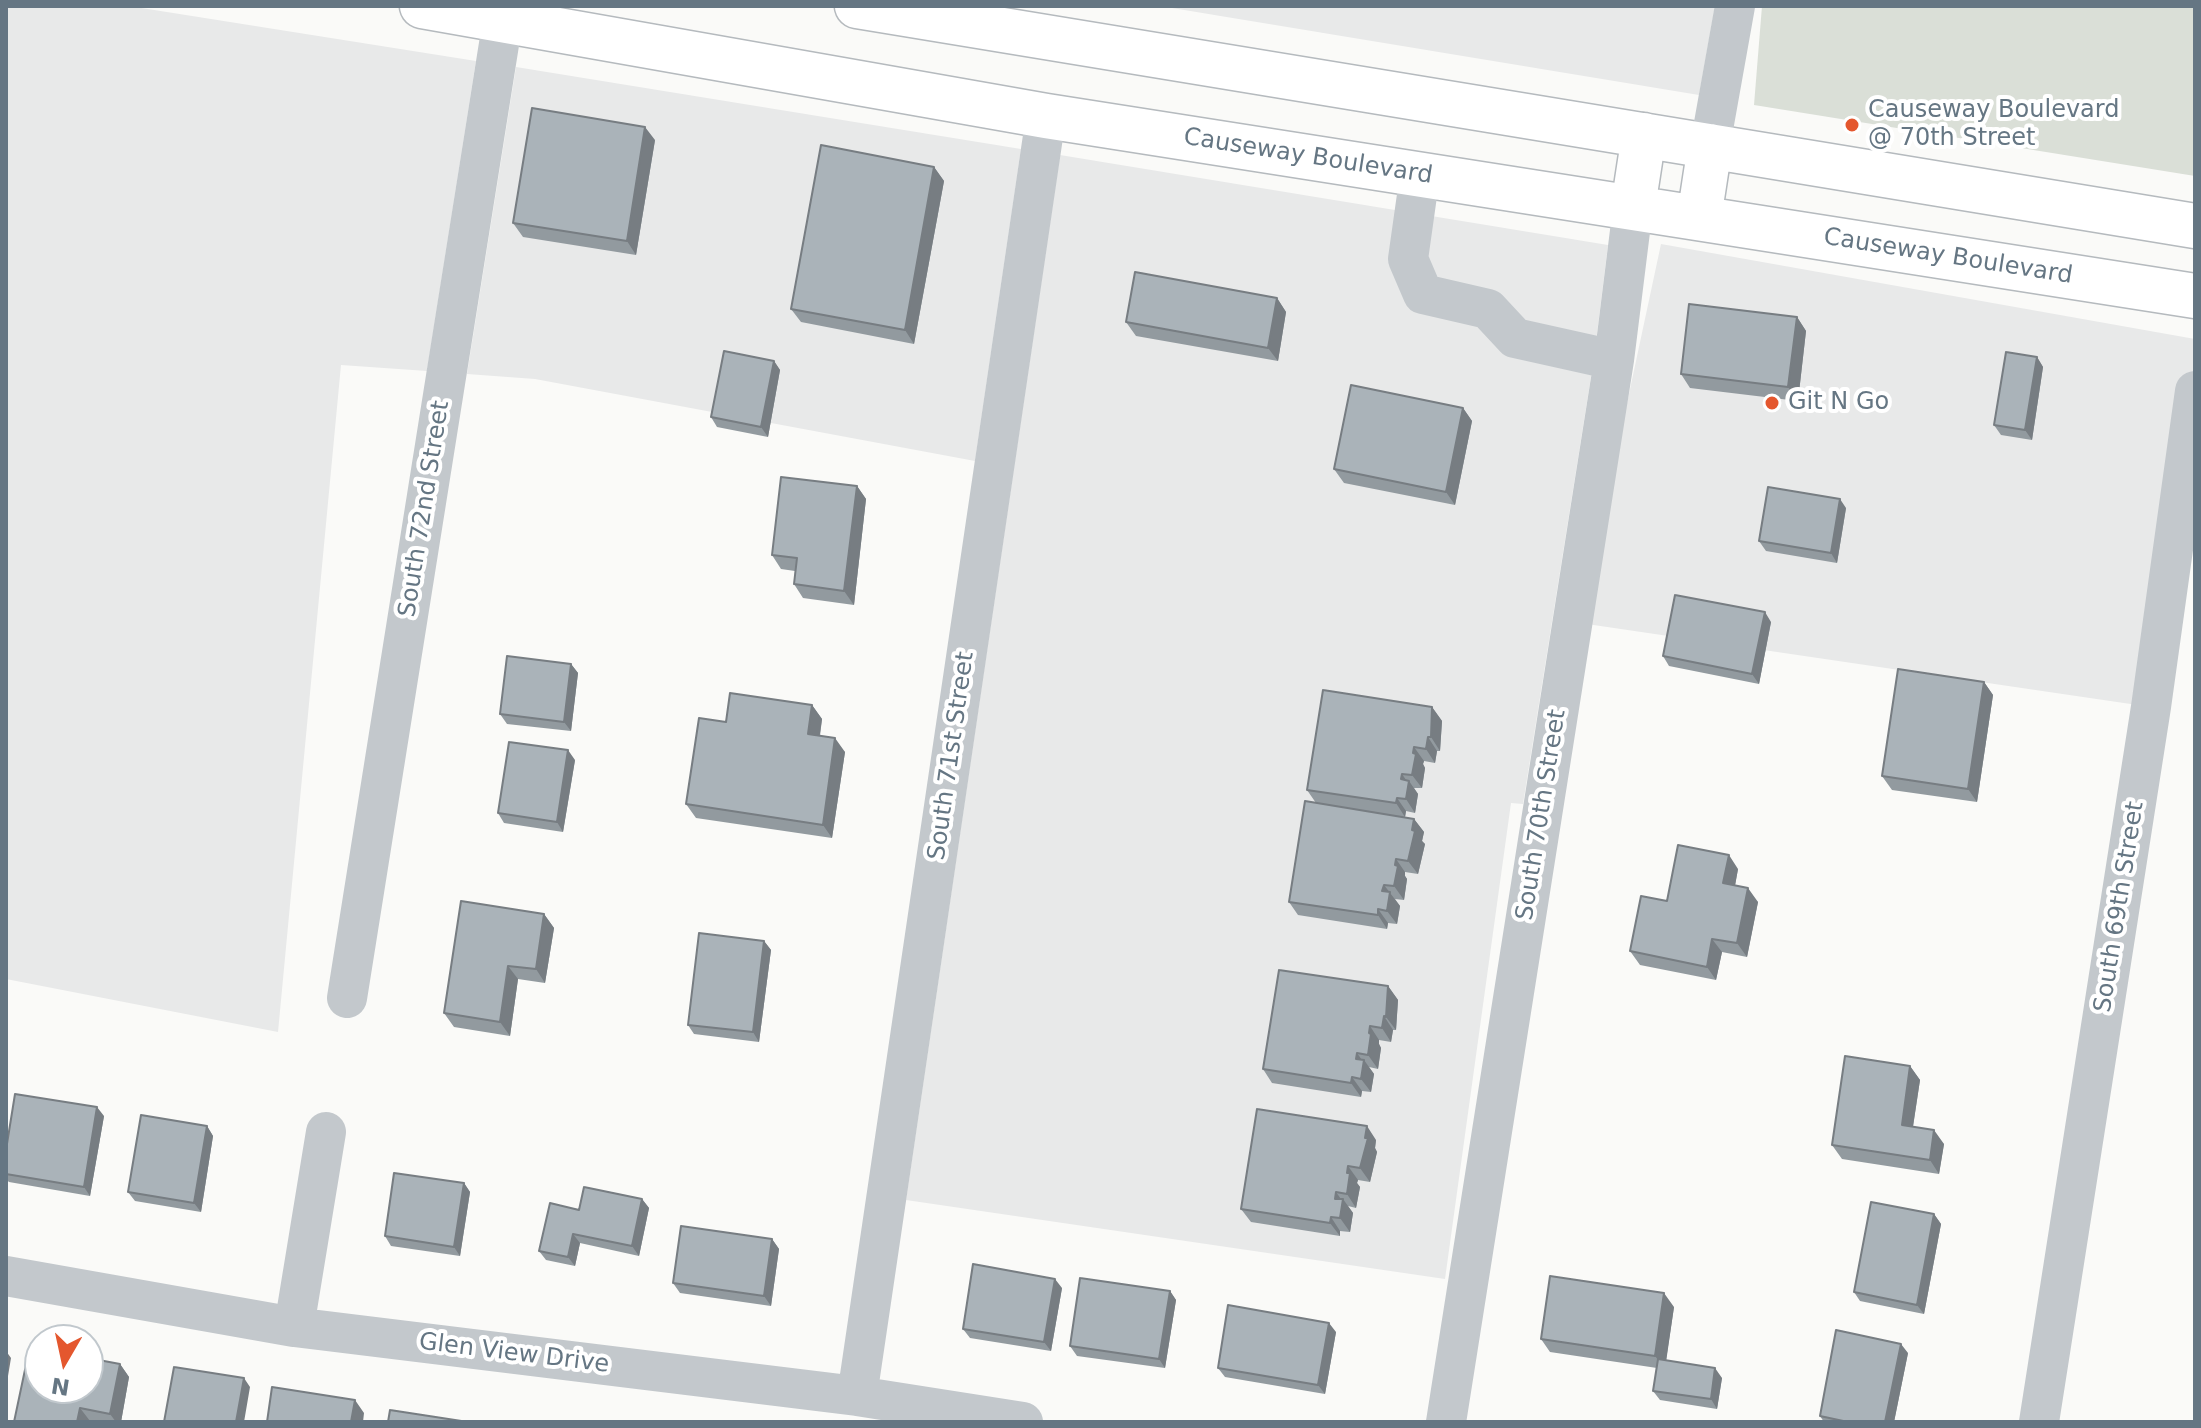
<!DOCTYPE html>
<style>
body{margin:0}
#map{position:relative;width:2201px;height:1428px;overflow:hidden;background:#fafaf8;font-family:"DejaVu Sans",sans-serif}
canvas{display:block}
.frame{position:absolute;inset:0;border:8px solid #657683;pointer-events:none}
.north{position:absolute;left:24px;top:1324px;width:80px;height:80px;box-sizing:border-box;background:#fff;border:2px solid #c1c8cd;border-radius:50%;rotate:189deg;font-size:22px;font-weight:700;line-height:32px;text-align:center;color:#657683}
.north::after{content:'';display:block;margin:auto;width:28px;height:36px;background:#e4572e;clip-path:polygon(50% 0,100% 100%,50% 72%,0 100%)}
</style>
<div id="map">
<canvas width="2201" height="1428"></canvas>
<div class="frame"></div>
<div class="north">N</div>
</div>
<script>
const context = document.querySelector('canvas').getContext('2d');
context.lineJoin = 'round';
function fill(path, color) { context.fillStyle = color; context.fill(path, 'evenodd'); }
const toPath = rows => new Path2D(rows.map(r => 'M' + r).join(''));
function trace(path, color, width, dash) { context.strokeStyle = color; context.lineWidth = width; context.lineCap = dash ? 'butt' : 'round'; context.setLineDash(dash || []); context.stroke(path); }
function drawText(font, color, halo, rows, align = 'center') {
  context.font = font + ' "DejaVu Sans",sans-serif'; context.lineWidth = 8; context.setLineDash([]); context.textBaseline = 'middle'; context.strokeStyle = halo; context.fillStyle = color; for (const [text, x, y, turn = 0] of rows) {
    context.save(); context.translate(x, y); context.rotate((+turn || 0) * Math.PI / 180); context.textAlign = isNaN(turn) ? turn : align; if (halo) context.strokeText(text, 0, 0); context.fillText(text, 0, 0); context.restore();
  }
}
fill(toPath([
 [6,6,129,6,476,61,427,371,341,365,278,1032,6,979],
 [1160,6,1715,6,1699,95],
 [516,67,1021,149,975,461,535,379,467,374],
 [1060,155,1608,245,1594,358,1523,804,1511,803,1445,1279,906,1200],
 [1661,244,2195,339,2195,391,2151,707,1580,623]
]), '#e8e9e9');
fill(toPath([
 [1762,6,2195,6,2195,176,1754,105]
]), '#dadfd7');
const major = toPath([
 [422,6,1046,116,2195,296],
 [857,6,2195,226],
 [1633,207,1644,135],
 [1699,218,1710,146]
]);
trace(major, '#b5babe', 47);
trace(toPath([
 [1710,146,1735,6],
 [1420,174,1408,259,1423,294,1488,309,1515,338,1614,360],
 [347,998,503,19],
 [6,1276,294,1327,857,1396,1023,1422],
 [294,1327,326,1132],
 [857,1396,1046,116],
 [1446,1422,1614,360,1633,207],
 [2039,1422,2151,707,2195,391]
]), '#c3c8cc', 40);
trace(major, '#fff', 44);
fill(toPath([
 [655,140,636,255,523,237,513,223],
 [934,167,944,181,914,344,801,322,791,309],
 [1277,298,1286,312,1278,361,1136,336,1126,322],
 [1797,317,1806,331,1798,401,1690,388,1681,374],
 [2037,357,2043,367,2032,440,2001,435,1994,425],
 [774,361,780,370,768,437,717,427,711,417],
 [1463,408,1472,421,1455,505,1344,483,1334,469],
 [857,486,866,499,854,605,803,598,794,584,795,571,781,569,772,555],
 [1846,508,1837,563,1766,551,1759,541],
 [1771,622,1759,684,1669,666,1663,656],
 [571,664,578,673,571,731,507,724,500,714],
 [1984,682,1993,695,1977,802,1892,790,1882,776],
 [812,705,822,719,820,736,845,752,832,838,696,818,686,804,726,722],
 [1432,707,1442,721,1440,751,1437,751,1435,763,1424,761,1423,764,1425,768,1422,788,1414,788,1418,794,1415,813,1406,811,1405,817,1414,819,1424,832,1422,841,1425,844,1418,874,1405,872,1405,876,1407,879,1404,900,1395,899,1400,906,1397,924,1388,923,1387,929,1298,915,1289,902,1316,803,1307,790],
 [575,760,563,832,504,823,498,813],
 [1738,869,1735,885,1758,902,1747,957,1722,952,1716,980,1640,965,1630,951,1667,901],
 [544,914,554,928,545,983,518,979,510,1036,454,1027,444,1013],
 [764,941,771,950,759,1042,694,1034,688,1025],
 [1388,986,1398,1000,1396,1030,1393,1030,1391,1042,1379,1040,1379,1044,1381,1048,1378,1069,1369,1067,1374,1074,1371,1092,1362,1091,1361,1097,1272,1083,1263,1069],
 [1910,1066,1920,1080,1913,1127,1944,1144,1939,1174,1842,1159,1832,1145],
 [104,1116,90,1196,9,1182,6,1179,6,1150],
 [207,1126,213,1136,201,1212,135,1201,128,1192],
 [1376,1140,1375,1148,1377,1152,1370,1182,1358,1180,1357,1183,1360,1187,1356,1208,1348,1206,1353,1213,1350,1232,1340,1231,1340,1236,1251,1222,1241,1209],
 [464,1183,470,1192,460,1256,391,1246,385,1236],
 [642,1199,649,1208,639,1256,580,1243,575,1266,546,1260,539,1251,579,1210],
 [1934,1214,1941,1224,1924,1314,1860,1301,1854,1292],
 [772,1239,779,1249,771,1306,680,1293,673,1283],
 [1062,1288,1051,1351,970,1338,963,1329],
 [1170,1291,1176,1300,1165,1368,1077,1356,1070,1346],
 [1674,1307,1666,1360,1722,1378,1717,1409,1660,1400,1653,1391,1657,1368,1550,1352,1541,1339],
 [1336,1332,1325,1394,1225,1377,1218,1368],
 [1908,1353,1894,1422,1824,1422,1820,1416],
 [120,1364,129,1377,121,1422,14,1422]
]), '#929a9f');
fill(toPath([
 [645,127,655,140,636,255,627,241],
 [934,167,944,181,914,344,905,330],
 [1277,298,1286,312,1278,361,1268,348],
 [1797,317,1806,331,1798,401,1788,387],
 [2037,357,2043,367,2032,440,2025,430],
 [774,361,780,370,768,437,761,427],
 [1463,408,1472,421,1455,505,1446,492],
 [857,486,866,499,854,605,844,591],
 [1840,499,1846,508,1837,563,1831,553],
 [1765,612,1771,622,1759,684,1752,674],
 [571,664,578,673,571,731,564,722],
 [1984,682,1993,695,1977,802,1968,789],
 [812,705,822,719,818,747,808,734],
 [1432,707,1442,721,1440,751,1431,737],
 [1428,737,1437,751,1435,763,1426,749],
 [835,738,845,752,832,838,823,825],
 [1414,747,1424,761,1423,764,1425,768,1422,788,1412,775],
 [568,750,575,760,563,832,557,822],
 [1402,774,1408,783,1409,781,1418,794,1415,813,1406,799,1401,779],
 [1397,798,1406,811,1405,817,1396,803],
 [1414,819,1424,832,1422,841,1425,844,1418,874,1408,861],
 [1729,855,1738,869,1733,897,1723,883],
 [1396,859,1405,872,1405,876,1407,879,1404,900,1394,886],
 [1384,885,1400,906,1397,924,1387,911,1382,891],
 [1748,888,1758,902,1747,957,1737,943],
 [1378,909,1388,923,1387,929,1378,915],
 [544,914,554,928,545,983,536,969],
 [1712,939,1722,952,1716,980,1707,967],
 [764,941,771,950,759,1042,753,1032],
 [508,966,518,979,510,1036,500,1022],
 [1388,986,1398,1000,1396,1030,1386,1017],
 [1384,1016,1393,1030,1391,1042,1382,1028],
 [1370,1026,1379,1040,1379,1044,1381,1048,1378,1069,1368,1055],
 [1357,1053,1364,1063,1364,1060,1374,1074,1371,1092,1361,1079,1356,1059],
 [1910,1066,1920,1080,1911,1139,1902,1125],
 [1352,1077,1362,1091,1361,1097,1351,1083],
 [97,1107,104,1116,90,1196,84,1187],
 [207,1126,213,1136,201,1212,194,1203],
 [1367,1126,1376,1140,1375,1148,1377,1152,1370,1182,1360,1168],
 [1934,1130,1944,1144,1939,1174,1930,1160],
 [1348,1166,1358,1180,1357,1183,1360,1187,1356,1208,1347,1194],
 [464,1183,470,1192,460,1256,454,1247],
 [1336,1192,1343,1202,1343,1199,1353,1213,1350,1232,1340,1218,1335,1199],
 [642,1199,649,1208,639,1256,632,1246],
 [1934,1214,1941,1224,1924,1314,1917,1305],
 [1331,1217,1340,1231,1340,1236,1330,1223],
 [573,1234,580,1243,575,1266,568,1257],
 [772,1239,779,1249,771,1306,764,1296],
 [1055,1279,1062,1288,1051,1351,1044,1342],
 [1170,1291,1176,1300,1165,1368,1159,1359],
 [1664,1293,1674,1307,1665,1369,1655,1356],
 [1329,1323,1336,1332,1325,1394,1318,1385],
 [1901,1344,1908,1353,1894,1422,1885,1422],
 [6,1351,11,1358,6,1388],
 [120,1364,129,1377,121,1422,116,1422,110,1414],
 [1715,1368,1722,1378,1717,1409,1711,1399],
 [244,1378,250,1387,244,1422,236,1422],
 [355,1400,364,1413,363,1422,351,1422],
 [80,1408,90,1421,89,1422,77,1422]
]), '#777d82');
const building = toPath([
 [532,108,645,127,627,241,513,223,532,108],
 [821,145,934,167,905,330,791,309,821,145],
 [1135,272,1277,298,1268,348,1126,322,1135,272],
 [1689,304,1797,317,1788,387,1681,374,1689,304],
 [724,351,774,361,761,427,711,417,724,351],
 [2006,352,2037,357,2025,430,1994,425,2006,352],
 [1351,385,1463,408,1446,492,1334,469,1351,385],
 [781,477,857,486,844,591,794,584,797,558,772,555,781,477],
 [1768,487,1840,499,1831,553,1759,541,1768,487],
 [1675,595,1765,612,1752,674,1663,656,1675,595],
 [507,656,571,664,564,722,500,714,507,656],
 [1898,669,1984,682,1968,789,1882,776,1898,669],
 [1323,690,1432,707,1431,737,1428,737,1426,749,1414,747,1413,753,1416,754,1412,775,1402,774,1401,779,1409,781,1406,799,1397,798,1396,803,1307,790,1323,690],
 [730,693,812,705,808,734,835,738,823,825,686,804,699,718,726,722,730,693],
 [509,742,568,750,557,822,498,813,509,742],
 [1305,801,1414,819,1412,830,1415,831,1408,861,1396,859,1395,865,1398,866,1394,886,1384,885,1382,891,1390,892,1387,911,1378,909,1378,915,1289,902,1305,801],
 [1678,845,1729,855,1723,883,1748,888,1737,943,1712,939,1707,967,1630,951,1641,896,1667,901,1678,845],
 [461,901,544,914,536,969,508,966,500,1022,444,1013,461,901],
 [699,933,764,941,753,1032,688,1025,699,933],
 [1279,970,1388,986,1386,1017,1384,1016,1382,1028,1370,1026,1369,1033,1371,1034,1368,1055,1357,1053,1356,1059,1364,1060,1361,1079,1352,1077,1351,1083,1263,1069,1279,970],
 [1845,1056,1910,1066,1902,1125,1934,1130,1930,1160,1832,1145,1845,1056],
 [15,1094,97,1107,84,1187,6,1174,6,1150,15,1094],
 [1257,1109,1367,1126,1365,1138,1368,1138,1360,1168,1348,1166,1347,1173,1350,1173,1347,1194,1336,1192,1335,1199,1343,1199,1340,1218,1331,1217,1330,1223,1241,1209,1257,1109],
 [141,1115,207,1126,194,1203,128,1192,141,1115],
 [394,1173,464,1183,454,1247,385,1236,394,1173],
 [584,1187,642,1199,632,1246,573,1234,568,1257,539,1251,550,1203,579,1210,584,1187],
 [1871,1202,1934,1214,1917,1305,1854,1292,1871,1202],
 [681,1226,772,1239,764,1296,673,1283,681,1226],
 [973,1264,1055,1279,1044,1342,963,1329,973,1264],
 [1550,1276,1664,1293,1655,1356,1541,1339,1550,1276],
 [1080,1278,1170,1291,1159,1359,1070,1346,1080,1278],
 [1228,1305,1329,1323,1318,1385,1218,1368,1228,1305],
 [1836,1330,1901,1344,1885,1422,1848,1422,1820,1416,1836,1330],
 [30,1346,40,1348,40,1388,88,1388,88,1358,120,1364,110,1414,80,1408,77,1422,14,1422,30,1346],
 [1658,1359,1715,1368,1711,1399,1653,1391,1658,1359],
 [174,1367,244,1378,236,1422,164,1422,174,1367],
 [272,1387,355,1400,351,1422,267,1422,272,1387],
 [390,1410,468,1422,388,1422,390,1410]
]);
fill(building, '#aab3b9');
trace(building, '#777d82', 2);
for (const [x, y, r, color] of [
 [1852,125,8,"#e4572e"],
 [1772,403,8,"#e4572e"]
]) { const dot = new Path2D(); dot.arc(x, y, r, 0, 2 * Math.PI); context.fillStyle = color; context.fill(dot); trace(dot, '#fff', 3); }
drawText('24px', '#657683', '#fff', [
 ["Causeway Boulevard",1868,111],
 ["@ 70th Street",1868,139],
 ["Git N Go",1788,403]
], 'left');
drawText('24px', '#657683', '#fff', [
 ["Causeway Boulevard",1308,157,9],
 ["Causeway Boulevard",1948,257,9],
 ["South 72nd Street",425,509,-81],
 ["South 71st Street",952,756,-82],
 ["South 70th Street",1542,815,-81],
 ["South 69th Street",2120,907,-81],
 ["Glen View Drive",514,1354,7]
]);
</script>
